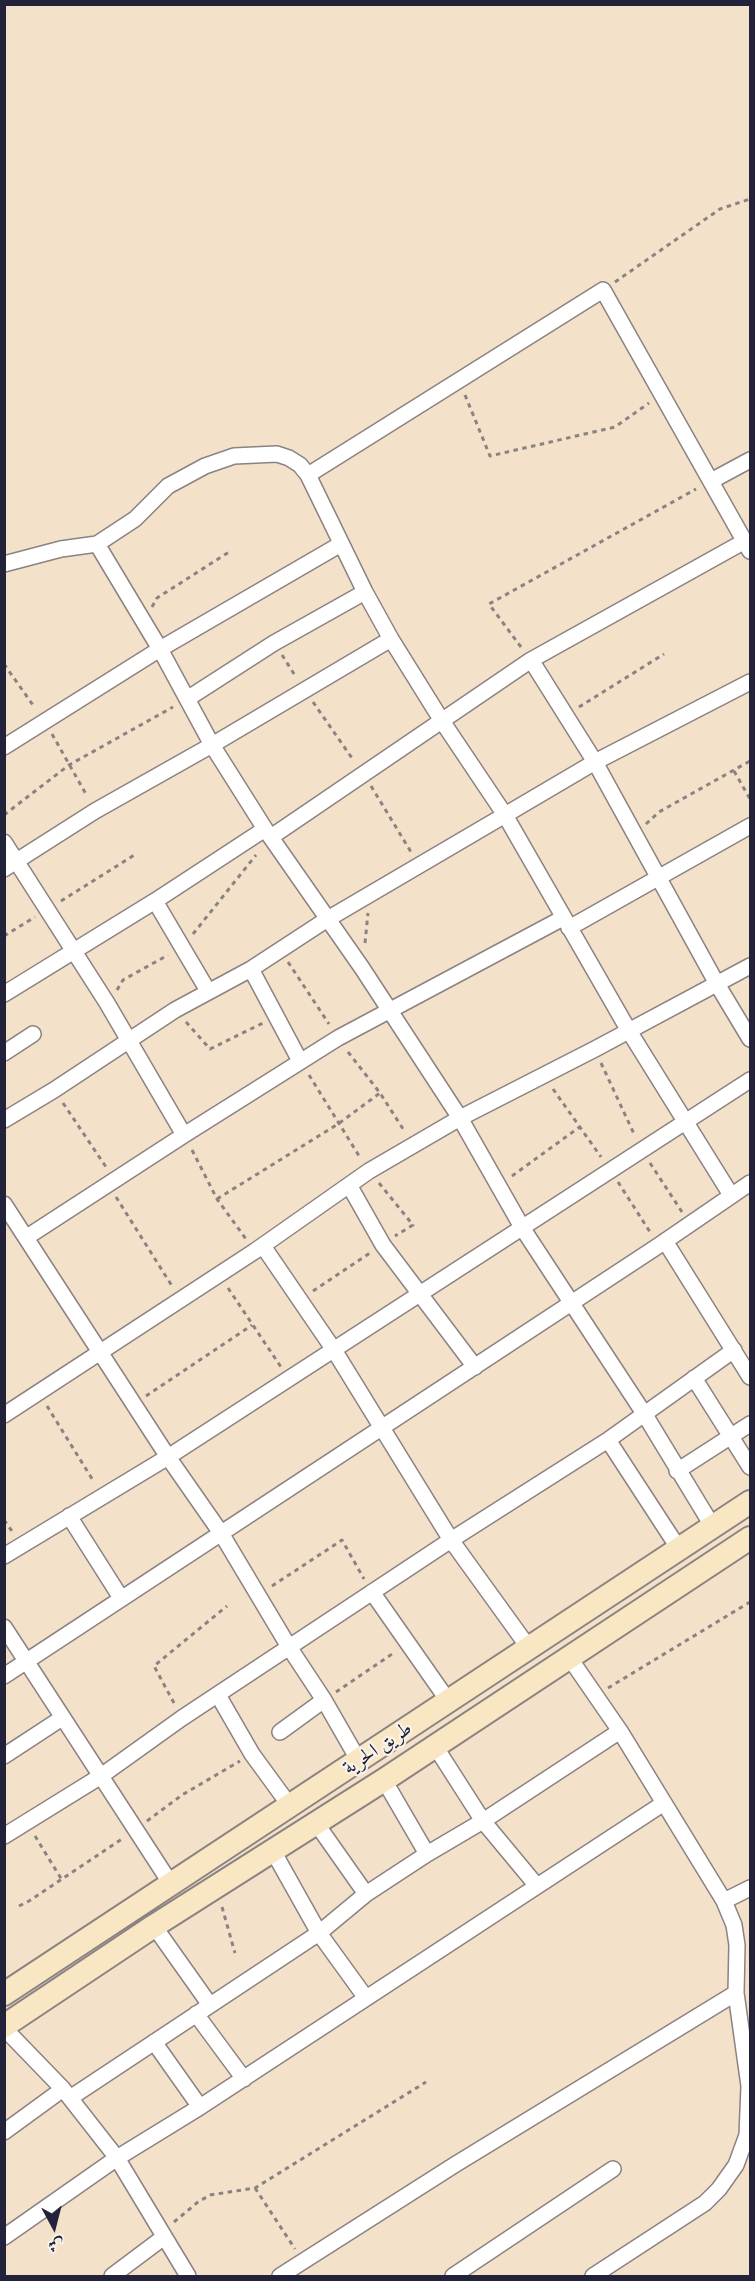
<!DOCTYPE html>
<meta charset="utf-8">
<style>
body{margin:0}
#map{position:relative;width:755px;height:2281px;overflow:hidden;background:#f4e1c9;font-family:"Libre Bodoni",Amiri,serif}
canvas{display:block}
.frame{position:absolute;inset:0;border:6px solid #22223b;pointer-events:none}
.north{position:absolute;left:24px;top:2197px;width:60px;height:60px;-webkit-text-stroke:4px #f7f3e8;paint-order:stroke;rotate:173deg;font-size:16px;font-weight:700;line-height:24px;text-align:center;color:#22223b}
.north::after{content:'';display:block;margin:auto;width:21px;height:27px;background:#22223b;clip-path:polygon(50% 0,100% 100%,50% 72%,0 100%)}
</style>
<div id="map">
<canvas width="755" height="2281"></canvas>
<div class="frame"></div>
<div class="north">ش</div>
</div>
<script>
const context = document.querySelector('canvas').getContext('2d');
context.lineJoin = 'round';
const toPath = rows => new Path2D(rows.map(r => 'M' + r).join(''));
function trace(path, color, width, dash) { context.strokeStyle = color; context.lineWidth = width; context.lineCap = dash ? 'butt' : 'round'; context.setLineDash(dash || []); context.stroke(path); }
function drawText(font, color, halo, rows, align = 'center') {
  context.font = font + ' "Libre Bodoni",Amiri,serif'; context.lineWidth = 4.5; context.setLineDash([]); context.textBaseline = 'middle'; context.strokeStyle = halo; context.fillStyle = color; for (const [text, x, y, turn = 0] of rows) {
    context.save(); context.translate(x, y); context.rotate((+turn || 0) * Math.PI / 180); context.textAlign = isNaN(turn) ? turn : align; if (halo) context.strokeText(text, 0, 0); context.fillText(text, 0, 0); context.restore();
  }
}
const minor = toPath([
 [308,475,603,290,750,551],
 [711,481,750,460],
 [97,544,160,649,212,745,265,829,362,968,460,1118,523,1229,645,1415,713,1527],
 [4,564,61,549,97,544,135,519,168,486,205,466,234,456,277,454,289,458,300,465,308,475,365,592,391,639,442,721,505,815,629,1031,731,1195],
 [531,660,595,762,717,984,750,1039],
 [187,699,274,643,365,592],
 [4,747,160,649,341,544],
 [271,837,531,660,745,541],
 [4,842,107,1003,184,1135],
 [4,869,95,811,212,745,391,639],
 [155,901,208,991],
 [569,928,750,826],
 [251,969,300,1061],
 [4,994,155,901,265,829],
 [4,1053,33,1034],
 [4,1120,54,1090,175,1010,251,969,326,920,505,815,595,762,750,682],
 [349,1185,383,1245,475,1367],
 [4,1204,168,1457,221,1533,289,1647,324,1700,359,1761],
 [27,1237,184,1135,338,1038,563,918],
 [665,1241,750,1377],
 [263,1246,334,1350,451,1540,529,1648],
 [694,1378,750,1467],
 [4,1415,255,1251,369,1171,460,1118,595,1049,750,966],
 [608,1440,679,1549],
 [677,1471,750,1424],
 [69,1516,121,1598],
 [4,1556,168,1457,750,1080],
 [372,1592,449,1702],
 [4,1627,171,1884],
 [4,1676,658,1246,750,1183],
 [218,1695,252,1754,290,1806],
 [280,1732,324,1700],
 [435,1746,483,1821,537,1886],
 [4,1756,62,1718],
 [384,1780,427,1854],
 [316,1823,366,1894],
 [4,1836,101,1776,182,1718,451,1540,608,1440,734,1350],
 [273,1851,319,1933,366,1998],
 [724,1901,750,1888],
 [154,1926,210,2005],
 [196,2014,244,2079],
 [4,2028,63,2089,117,2158,188,2276],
 [154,2042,200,2107],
 [70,2098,319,1933,366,1894,427,1854,483,1821,620,1731],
 [4,2132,63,2089],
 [4,2237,117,2158,200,2107,664,1803],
 [112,2276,164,2237],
 [280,2276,456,2164,736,1993,737,1945,734,1925,724,1901,620,1731,569,1657],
 [453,2276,613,2169],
 [593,2276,705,2203,719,2189,736,2165,747,2135,749,2086,736,1993]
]);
const secondary = toPath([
 [4,1994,750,1502],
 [4,2026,154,1926,384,1780,750,1538]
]);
trace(minor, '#8b8282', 18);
trace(secondary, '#8b8282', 26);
trace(toPath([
 [615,282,720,209,750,199],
 [465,395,490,456,615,427,649,403],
 [152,607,157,598,229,552],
 [521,647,489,604,696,489],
 [282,655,296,677],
 [4,664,35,708],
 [313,702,354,761],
 [579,707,664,654],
 [52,734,87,796],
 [734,771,750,799],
 [371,786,411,852],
 [4,815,69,765,173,707],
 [646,824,659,812,750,761],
 [61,901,136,854],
 [193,934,256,855],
 [4,936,35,917],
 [365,943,368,913],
 [288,962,329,1024],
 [117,990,123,980,168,955],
 [186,1022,210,1049,263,1023],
 [348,1052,380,1093,405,1132],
 [601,1063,635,1136],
 [309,1075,361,1159],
 [553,1089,601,1157],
 [63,1103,106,1167],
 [192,1150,217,1199,246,1239],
 [650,1163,682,1212],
 [512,1176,581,1126],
 [618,1182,650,1232],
 [379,1183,413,1225,395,1236],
 [116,1197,172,1286],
 [217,1199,338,1124,380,1093],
 [228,1288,281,1367],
 [313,1291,370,1253],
 [146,1396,252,1325],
 [47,1406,94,1482],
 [4,1520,14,1534],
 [272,1586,342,1540,364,1579],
 [608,1688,750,1602],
 [336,1692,395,1652],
 [174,1703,154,1666,227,1606],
 [147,1821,182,1795,240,1761],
 [35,1836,62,1880],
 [19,1906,29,1901,122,1839],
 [222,1907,235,1953],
 [255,2188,295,2249],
 [174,2222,198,2202,210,2195,255,2188,426,2082]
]), '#8b8282', 3, [4.5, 4.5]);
trace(minor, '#fff', 15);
trace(secondary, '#f9e7c3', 22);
drawText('20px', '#22223b', '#f7f3e8', [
 ["طريق الحرية",378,1749,-34]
]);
</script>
